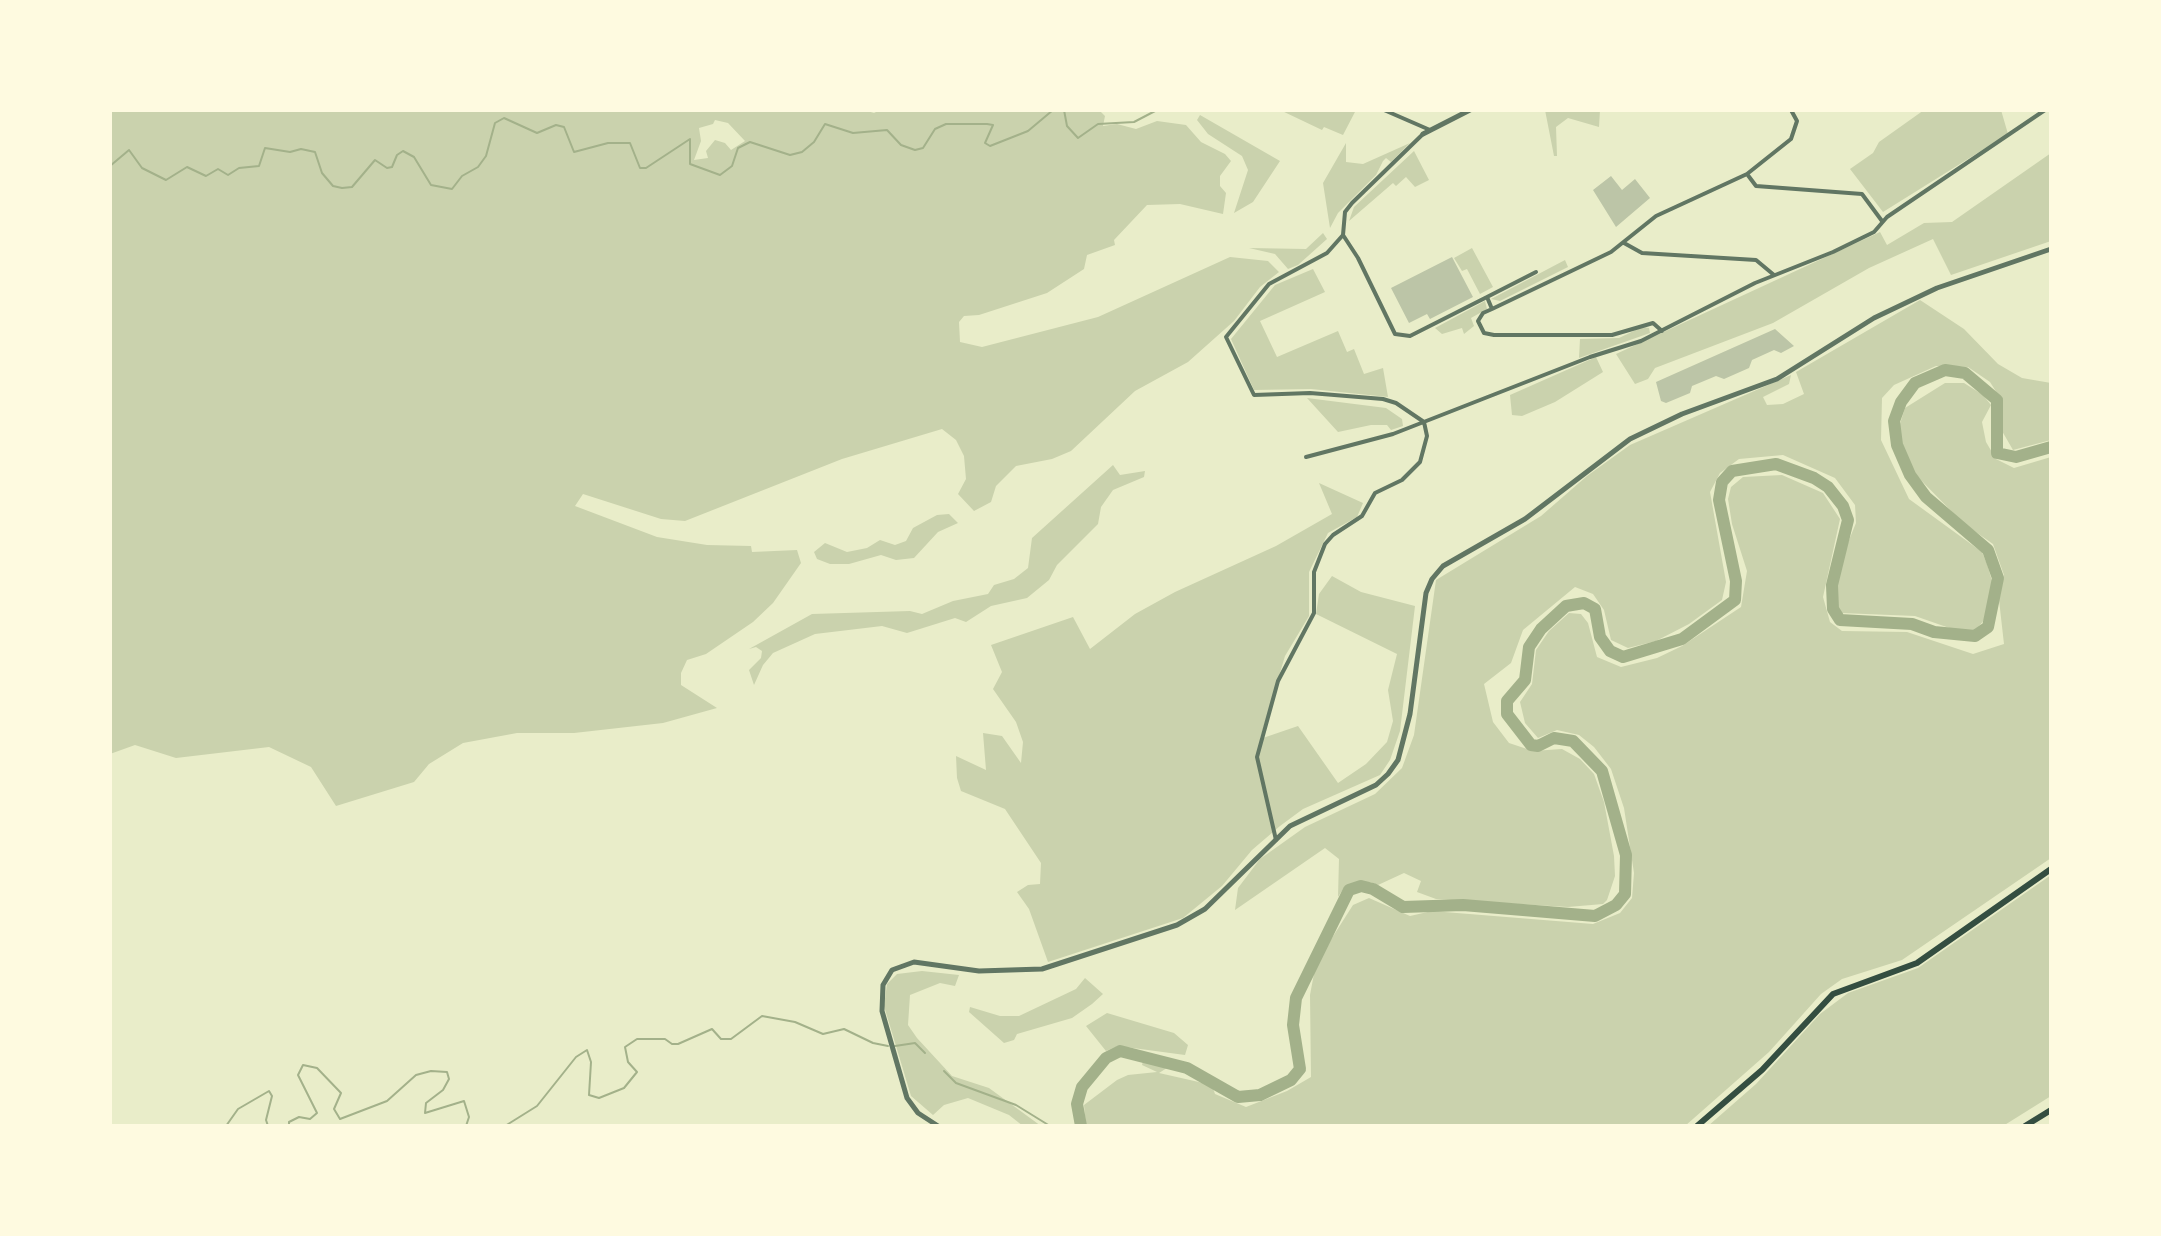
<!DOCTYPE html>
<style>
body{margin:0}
#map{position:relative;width:2161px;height:1236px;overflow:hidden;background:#e9edc9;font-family:Lato,sans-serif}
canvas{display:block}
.frame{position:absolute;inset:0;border:112px solid #fefae0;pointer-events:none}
</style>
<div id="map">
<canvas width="2161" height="1236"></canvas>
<div class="frame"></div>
</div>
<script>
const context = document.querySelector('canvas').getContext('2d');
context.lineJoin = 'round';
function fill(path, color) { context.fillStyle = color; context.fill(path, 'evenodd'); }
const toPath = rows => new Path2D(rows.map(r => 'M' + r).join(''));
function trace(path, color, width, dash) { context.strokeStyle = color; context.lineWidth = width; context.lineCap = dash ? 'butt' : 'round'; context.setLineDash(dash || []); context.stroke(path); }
fill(toPath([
 [110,110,864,110,874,113,880,110,1099,110,1105,116,1103,126,1117,124,1136,129,1157,121,1186,125,1201,142,1225,154,1231,161,1220,176,1220,186,1226,193,1223,214,1180,204,1147,205,1114,240,1115,245,1087,255,1084,269,1047,293,979,315,964,316,959,322,960,342,982,347,1098,317,1230,257,1268,261,1279,272,1260,287,1234,321,1188,362,1135,391,1071,451,1052,459,1016,466,996,486,991,502,974,511,958,494,966,479,964,456,956,440,942,429,842,459,685,521,661,519,583,494,575,506,657,537,707,545,751,546,752,552,797,550,801,563,773,603,753,622,706,654,687,660,681,673,681,685,717,708,663,723,574,733,517,733,463,743,429,764,414,782,336,806,311,767,269,747,176,758,135,745,110,754],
 [715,120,728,123,745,141,731,150,725,143,715,140,706,151,708,158,694,160,701,141,699,128,713,124],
 [1280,110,1356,110,1343,135,1324,127,1322,130],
 [1545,110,1600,110,1599,127,1568,118,1556,127,1557,156,1554,156],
 [1924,110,2001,110,2008,134,1883,212,1850,169,1873,153,1879,142],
 [1200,115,1280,161,1253,202,1234,213,1248,170,1242,156,1208,134,1197,120],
 [1346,143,1346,162,1363,164,1410,143,1391,162,1386,158,1383,161,1376,175,1338,213,1330,228,1323,183],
 [1414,151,1429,180,1415,187,1406,177,1396,186,1393,183,1349,221,1354,207],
 [2051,153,2051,241,1951,275,1933,239,1869,268,1773,323,1655,368,1648,379,1635,384,1616,354,1880,232,1887,245,1924,223,1952,222],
 [1323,233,1327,239,1298,265,1288,269,1275,254,1249,248,1306,249],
 [1472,248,1493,287,1480,294,1467,269,1462,271,1454,258],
 [1565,260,1568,267,1500,301,1491,299],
 [1313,269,1325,292,1260,321,1277,357,1338,331,1347,352,1354,349,1364,374,1383,368,1388,397,1311,389,1254,390,1231,339,1275,285],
 [1920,300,1964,329,1998,364,2022,378,2051,383,2051,440,2013,450,2002,431,2002,401,1990,382,1968,367,1936,366,1894,385,1882,398,1881,440,1909,499,1982,552,1987,564,1992,581,1984,620,1976,630,1958,631,1915,616,1841,613,1837,607,1837,587,1842,557,1856,523,1855,505,1835,478,1783,455,1739,459,1720,473,1710,492,1726,582,1722,600,1689,624,1656,641,1628,648,1611,640,1604,610,1593,594,1575,587,1523,630,1511,663,1484,684,1493,722,1509,743,1533,751,1562,749,1580,759,1594,774,1604,802,1614,856,1615,876,1607,900,1603,904,1568,907,1436,899,1417,892,1421,881,1404,873,1378,885,1370,882,1345,886,1338,897,1339,859,1325,848,1235,910,1238,888,1260,859,1305,827,1375,794,1402,768,1414,735,1436,580,1541,516,1587,476,1630,445,1791,375,1789,384,1763,397,1767,405,1783,404,1804,394,1796,372],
 [1485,301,1487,309,1471,318,1474,326,1464,334,1462,328,1442,334,1435,328],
 [1642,327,1649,328,1650,333,1579,358,1580,339,1619,338],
 [1596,357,1603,372,1555,402,1522,416,1512,415,1510,395],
 [1945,383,1964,383,1983,395,1991,405,1982,422,1986,442,1996,459,2014,468,2051,457,2051,858,1902,960,1842,979,1821,994,1769,1052,1685,1126,1086,1126,1084,1105,1117,1080,1128,1075,1157,1072,1142,1065,1143,1061,1170,1066,1159,1073,1212,1085,1215,1094,1246,1107,1287,1091,1311,1077,1310,995,1316,963,1353,905,1369,898,1410,916,1432,911,1593,924,1620,913,1632,898,1634,873,1624,808,1611,769,1594,747,1579,735,1557,730,1538,738,1525,723,1520,702,1532,684,1536,650,1549,631,1569,613,1581,614,1588,623,1597,657,1621,667,1657,658,1682,646,1741,607,1747,571,1732,524,1728,499,1731,487,1743,477,1782,475,1823,493,1840,519,1823,597,1830,622,1842,631,1907,632,1973,654,2004,644,1999,600,2004,575,1993,544,1963,523,1911,470,1900,443,1899,427,1905,408],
 [1307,398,1386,408,1402,419,1403,426,1391,430,1387,425,1371,425,1338,432],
 [1113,465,1120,475,1145,471,1144,477,1113,490,1101,507,1098,524,1057,565,1049,580,1027,598,991,606,966,622,955,618,907,633,882,626,815,634,773,653,763,665,754,685,749,670,761,658,762,651,756,647,749,649,812,614,910,611,922,614,953,601,988,594,994,585,1014,579,1028,568,1032,538],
 [1319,483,1363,503,1357,517,1328,533,1309,572,1309,616,1285,656,1260,739,1298,726,1338,783,1366,764,1387,742,1393,721,1388,690,1397,654,1316,614,1319,594,1332,576,1361,592,1415,606,1400,731,1390,760,1380,775,1303,809,1280,826,1252,850,1222,886,1183,918,1048,962,1029,909,1017,892,1028,885,1040,884,1041,863,1005,809,961,791,957,778,956,756,986,770,983,733,1002,736,1021,763,1023,742,1016,722,993,689,1002,672,991,645,1073,617,1090,649,1135,614,1175,592,1276,546,1332,514],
 [949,514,958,523,938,532,914,558,896,560,881,555,849,564,830,564,817,559,814,552,825,543,847,552,867,548,880,540,895,545,906,541,913,528,937,515],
 [2051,875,2051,1096,2003,1126,1708,1126,1756,1084,1820,1014,1848,993,1918,968],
 [922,971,959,975,955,986,940,983,910,995,908,1025,917,1038,952,1076,989,1088,1041,1126,1023,1126,1009,1115,968,1098,944,1105,933,1115,911,1096,884,1006,887,984,897,974],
 [1085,978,1103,994,1092,1004,1072,1018,1017,1034,1014,1040,1004,1043,969,1012,970,1007,1000,1016,1019,1016,1076,989],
 [1107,1013,1174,1033,1188,1045,1185,1055,1118,1046,1106,1051,1086,1026]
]), '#cad2ad');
trace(toPath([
 [1064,110,1067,126,1078,138,1098,124,1134,122,1157,110],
 [110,166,129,150,142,168,166,180,187,167,206,176,218,169,228,175,239,168,259,166,265,148,290,152,301,149,315,152,322,173,333,186,342,188,352,187,375,160,387,168,392,167,397,155,403,151,414,157,431,185,452,189,462,176,478,167,486,156,495,123,504,118,537,133,556,125,564,127,574,152,608,143,630,143,640,168,646,168,690,139,690,164,720,175,732,166,738,148,750,142,790,155,802,152,814,142,825,124,853,133,887,130,901,145,915,150,923,148,935,129,946,124,987,124,993,125,985,143,990,146,1028,131,1053,110],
 [895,1046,915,1043,925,1053],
 [944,1071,956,1083,1016,1105,1050,1126],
 [226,1126,238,1109,269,1091,272,1096,266,1120,268,1126],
 [289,1126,289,1122,299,1117,310,1119,317,1113,298,1075,303,1065,317,1068,341,1093,334,1109,340,1119,387,1101,416,1075,431,1071,447,1072,449,1079,443,1090,426,1103,425,1113,464,1101,469,1117,466,1126],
 [505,1126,537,1106,576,1057,587,1050,591,1062,589,1095,599,1098,624,1088,637,1072,628,1062,625,1047,637,1039,665,1039,672,1044,678,1044,712,1029,721,1039,731,1039,762,1016,795,1022,823,1034,844,1029,873,1043,888,1046]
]), '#a3b18a', 2);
trace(toPath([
 [1081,1126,1077,1104,1082,1087,1106,1058,1120,1051,1187,1068,1238,1097,1260,1095,1291,1080,1300,1069,1293,1025,1296,998,1349,890,1361,886,1373,889,1403,907,1463,905,1595,916,1616,905,1625,894,1626,855,1602,771,1573,741,1554,738,1538,746,1531,745,1507,714,1507,701,1525,680,1529,647,1541,629,1566,606,1584,603,1595,609,1600,637,1610,651,1623,657,1682,639,1735,600,1736,581,1719,500,1722,482,1732,471,1776,464,1814,478,1828,487,1843,506,1848,520,1832,585,1833,609,1840,620,1912,624,1934,632,1975,636,1988,627,1998,578,1988,550,1926,497,1910,475,1897,445,1894,421,1901,402,1915,383,1945,370,1965,373,1997,400,1997,453,2016,457,2051,447]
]), '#a3b18a', 12);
fill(toPath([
 [1611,176,1622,190,1635,179,1650,198,1616,227,1593,190],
 [1452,257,1473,297,1430,319,1427,314,1409,323,1391,288],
 [1775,329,1794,346,1781,353,1774,350,1752,360,1749,368,1724,379,1716,376,1692,386,1690,393,1666,403,1661,401,1656,382]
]), '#bcc5a7');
trace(toPath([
 [1384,110,1430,130],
 [1423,134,1352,203,1345,212,1343,235,1327,253,1269,284,1226,337,1254,395,1310,393,1383,399,1396,403,1424,422],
 [1747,174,1756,186,1862,194,1882,221],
 [1343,235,1358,258,1395,334,1410,336,1487,297,1492,309,1611,252,1656,216,1747,174,1791,139,1797,121,1791,110],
 [1624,243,1642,253,1756,260,1774,275],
 [1487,297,1536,272],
 [1492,309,1483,313,1478,321,1484,333,1494,335,1612,335,1653,323,1662,331],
 [1306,457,1393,434,1590,357,1641,341,1755,283,1833,252,1874,232,1887,217,2045,110],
 [1276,840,1257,757,1278,681,1314,613,1314,572,1325,544,1333,535,1362,516,1375,493,1402,480,1420,462,1427,436,1424,422]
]), '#617663', 4);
trace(toPath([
 [1423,134,1470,110],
 [938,1126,918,1113,907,1098,882,1011,883,985,892,970,914,962,979,971,1042,969,1177,925,1205,909,1290,826,1376,785,1388,774,1398,760,1410,714,1426,593,1432,579,1443,566,1525,519,1630,439,1682,414,1777,379,1874,318,1937,288,2051,249]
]), '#617663', 5);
trace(toPath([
 [1697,1126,1762,1070,1833,994,1917,963,2051,869],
 [2025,1126,2051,1110]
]), '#344e41', 6);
</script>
